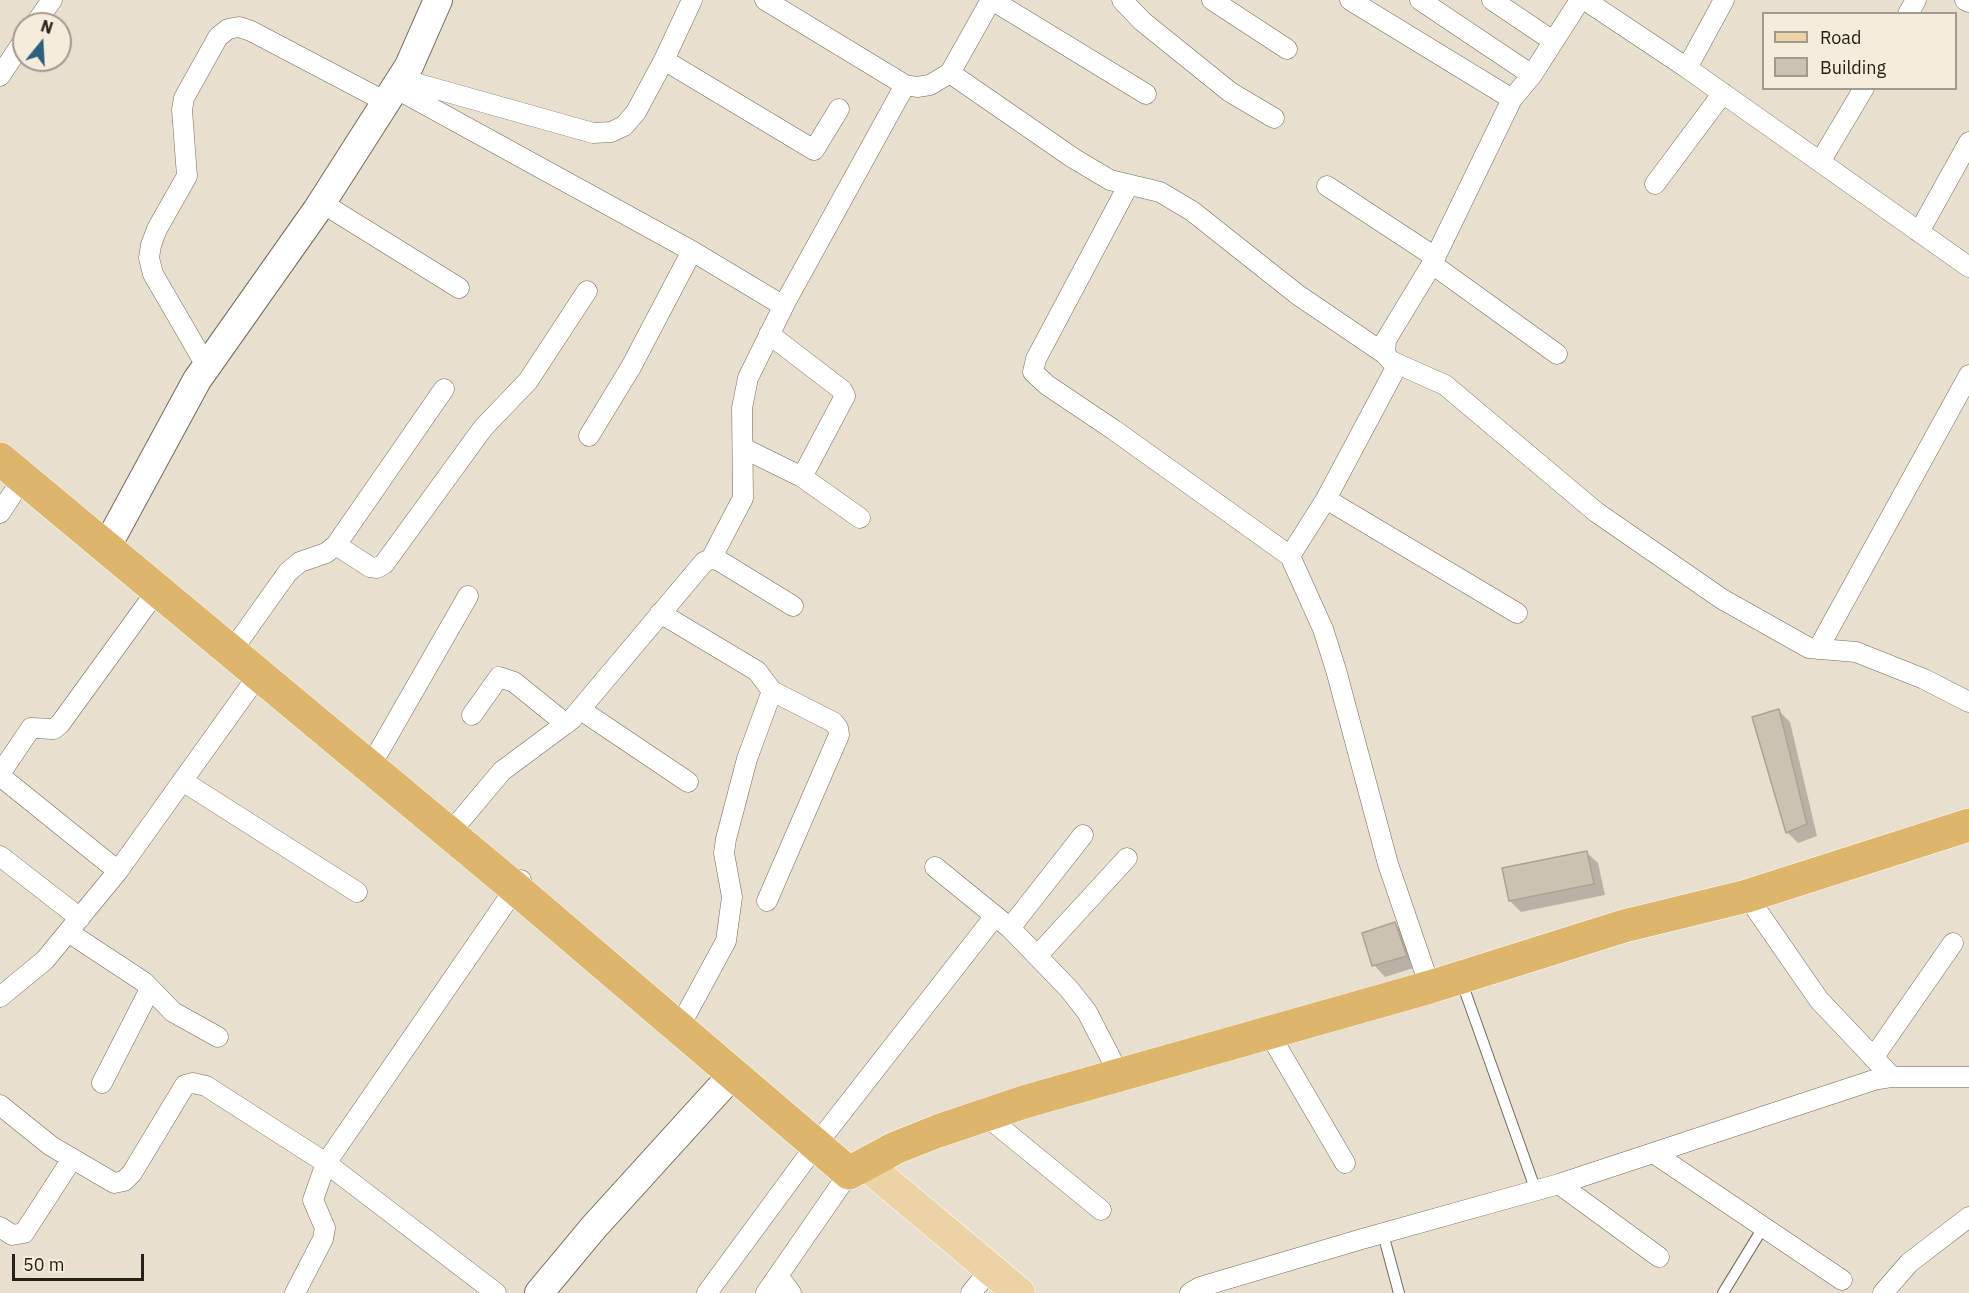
<!DOCTYPE html>
<style>
body{margin:0}
#map{position:relative;width:1969px;height:1293px;overflow:hidden;background:#e8dfce;font-family:"IBM Plex Sans",sans-serif}
canvas{display:block}
.legend{position:absolute;left:1762px;top:12px;width:195px;height:78px;box-sizing:border-box;background:#f5ecdb;border:2px solid #a19a8e;margin:0;padding:8px 10px;list-style:none;font-size:18px;color:#24201a}
.legend li{display:flex;align-items:center;gap:12px;height:30px}
.legend b{width:30px;border:2px solid #a19a8e}
.north{position:absolute;left:12px;top:12px;width:60px;height:60px;box-sizing:border-box;background:#f5ecdb;border:2px solid #a19a8e;border-radius:50%;rotate:18deg;font-size:16px;font-weight:700;line-height:24px;text-align:center;color:#24201a}
.north::after{content:'';display:block;margin:auto;width:21px;height:27px;background:#2b617d;clip-path:polygon(50% 0,100% 100%,50% 72%,0 100%)}
.scale{position:absolute;left:12px;top:1254px;width:132px;height:27px;box-sizing:border-box;border:3px solid #24201a;border-top:0;padding-left:8px;font-size:18px;line-height:21px;white-space:nowrap;color:#24201a;-webkit-text-stroke:4px #f5ecdb;paint-order:stroke}
</style>
<div id="map">
<canvas width="1969" height="1293"></canvas>
<ul class="legend">
<li><b style="height:8px;background:#ebd3a6"></b>Road</li>
<li><b style="height:16px;background:#cbc2b2"></b>Building</li>
</ul>
<div class="north">N</div>
<div class="scale">50 m</div>
</div>
<script>
const context = document.querySelector('canvas').getContext('2d');
context.lineJoin = 'round';
function fill(path, color) { context.fillStyle = color; context.fill(path, 'evenodd'); }
const toPath = rows => new Path2D(rows.map(r => 'M' + r).join(''));
function trace(path, color, width, dash) { context.strokeStyle = color; context.lineWidth = width; context.lineCap = dash ? 'butt' : 'round'; context.setLineDash(dash || []); context.stroke(path); }
fill(toPath([
 [1779,711,1790,722,1817,836,1798,843,1787,832],
 [1586,852,1598,863,1605,895,1521,912,1510,901],
 [1395,924,1406,935,1417,967,1385,977,1374,965]
]), '#0003');
const building = toPath([
 [1779,709,1807,824,1786,833,1752,717,1779,709],
 [1587,851,1594,884,1509,901,1502,868,1587,851],
 [1395,922,1407,956,1372,966,1362,933,1395,922]
]);
fill(building, '#cbc2b2');
trace(building, '#aba393', 1.5);
const lane = toPath([
 [1461,980,1536,1191],
 [1383,1234,1399,1293],
 [1723,1293,1764,1226]
]);
const street = toPath([
 [765,0,905,85,917,87,930,85,950,73,991,0],
 [992,0,1146,94],
 [1122,0,1142,21,1230,92,1274,118],
 [1212,0,1287,49],
 [1350,0,1512,99],
 [1420,0,1532,75],
 [1492,0,1553,41],
 [1580,0,1532,75,1512,99,1432,264,1386,340,1385,354,1391,361,1445,385,1596,512,1722,599,1809,648,1856,652,1924,679,1969,702],
 [1585,0,1687,68,1969,267],
 [1965,0,1969,2],
 [1908,14,1916,0],
 [35,24,52,0],
 [664,60,814,150,839,109],
 [1687,68,1724,0],
 [950,73,1073,158,1110,180,1160,192,1192,211,1298,295,1385,354],
 [0,76,24,40],
 [401,79,593,133,611,132,624,126,636,112,664,60,692,0],
 [395,88,692,251,777,302,785,303,905,85],
 [1820,162,1864,88],
 [1655,184,1723,93],
 [1128,186,1036,359,1033,372,1047,385,1114,430,1290,556,1323,629,1336,670,1388,864,1430,987],
 [1327,186,1435,257],
 [322,203,459,288],
 [1919,232,1969,142],
 [1432,264,1557,354],
 [769,334,842,390,845,396,802,477],
 [207,367,153,274,149,258,151,245,157,229,187,176,182,110,184,98,218,37,228,29,239,27,251,31,386,102],
 [589,436,631,367,692,251],
 [743,448,802,477,860,518],
 [1326,499,1517,613],
 [0,513,23,478],
 [336,545,370,567,377,568,384,564,483,428,528,381,587,291],
 [1290,556,1326,499,1398,364],
 [711,559,743,498,742,408,748,378,785,303],
 [660,613,757,671,772,691,833,722,838,728,839,735,767,901],
 [241,638,288,572,300,562,326,553,336,545,444,389],
 [1818,649,1969,375],
 [581,710,688,782],
 [472,715,499,677,514,682,566,724],
 [378,753,468,596],
 [0,774,31,728,54,729,60,724,158,589],
 [0,776,118,871],
 [184,782,357,892],
 [460,821,502,771,572,719,704,562,711,559,718,560,793,606],
 [0,856,80,918],
 [935,867,1010,928,1069,989,1087,1012,1120,1076],
 [1747,896,1819,1000,1892,1077],
 [1010,928,1083,835],
 [68,932,144,982,173,1012,218,1037],
 [1037,956,1127,858],
 [0,997,45,960,118,871,259,674],
 [687,1013,726,941,732,897,724,853,726,839,747,759,772,691],
 [1269,1033,1345,1163],
 [1873,1058,1953,943],
 [102,1083,150,989],
 [0,1105,51,1146,114,1183,124,1181,132,1173,185,1085,193,1083,206,1086,326,1163,496,1293],
 [985,1115,1101,1210],
 [1655,1154,1842,1280],
 [1559,1184,1659,1257],
 [0,1227,12,1235,24,1233,72,1159],
 [779,1277,791,1293],
 [295,1293,323,1239,325,1228,313,1200,326,1163,521,880],
 [707,1293,816,1145,995,916],
 [766,1293,849,1173],
 [971,1293,980,1282],
 [1190,1293,1200,1287,1362,1239,1559,1184,1874,1080,1892,1077,1969,1077],
 [1883,1293,1909,1263,1969,1217]
]);
const secondary = toPath([
 [107,546,197,380,317,210,409,66,438,0],
 [539,1293,594,1227,733,1074]
]);
const primary = toPath([
 [865,1164,1019,1293]
]);
const highway = toPath([
 [0,459,515,888,849,1173,895,1148,938,1131,1024,1102,1430,987,1624,926,1747,896,1969,825]
]);
trace(lane, '#736b5d', 12);
trace(street, '#736b5d', 21);
trace(secondary, '#736b5d', 30);
trace(primary, '#fff', 33);
trace(highway, '#fff', 34);
trace(lane, '#fff', 10);
trace(street, '#fff', 20);
trace(secondary, '#fff', 28);
trace(primary, '#ebd3a6', 32);
trace(highway, '#ddb66b', 33);
</script>
